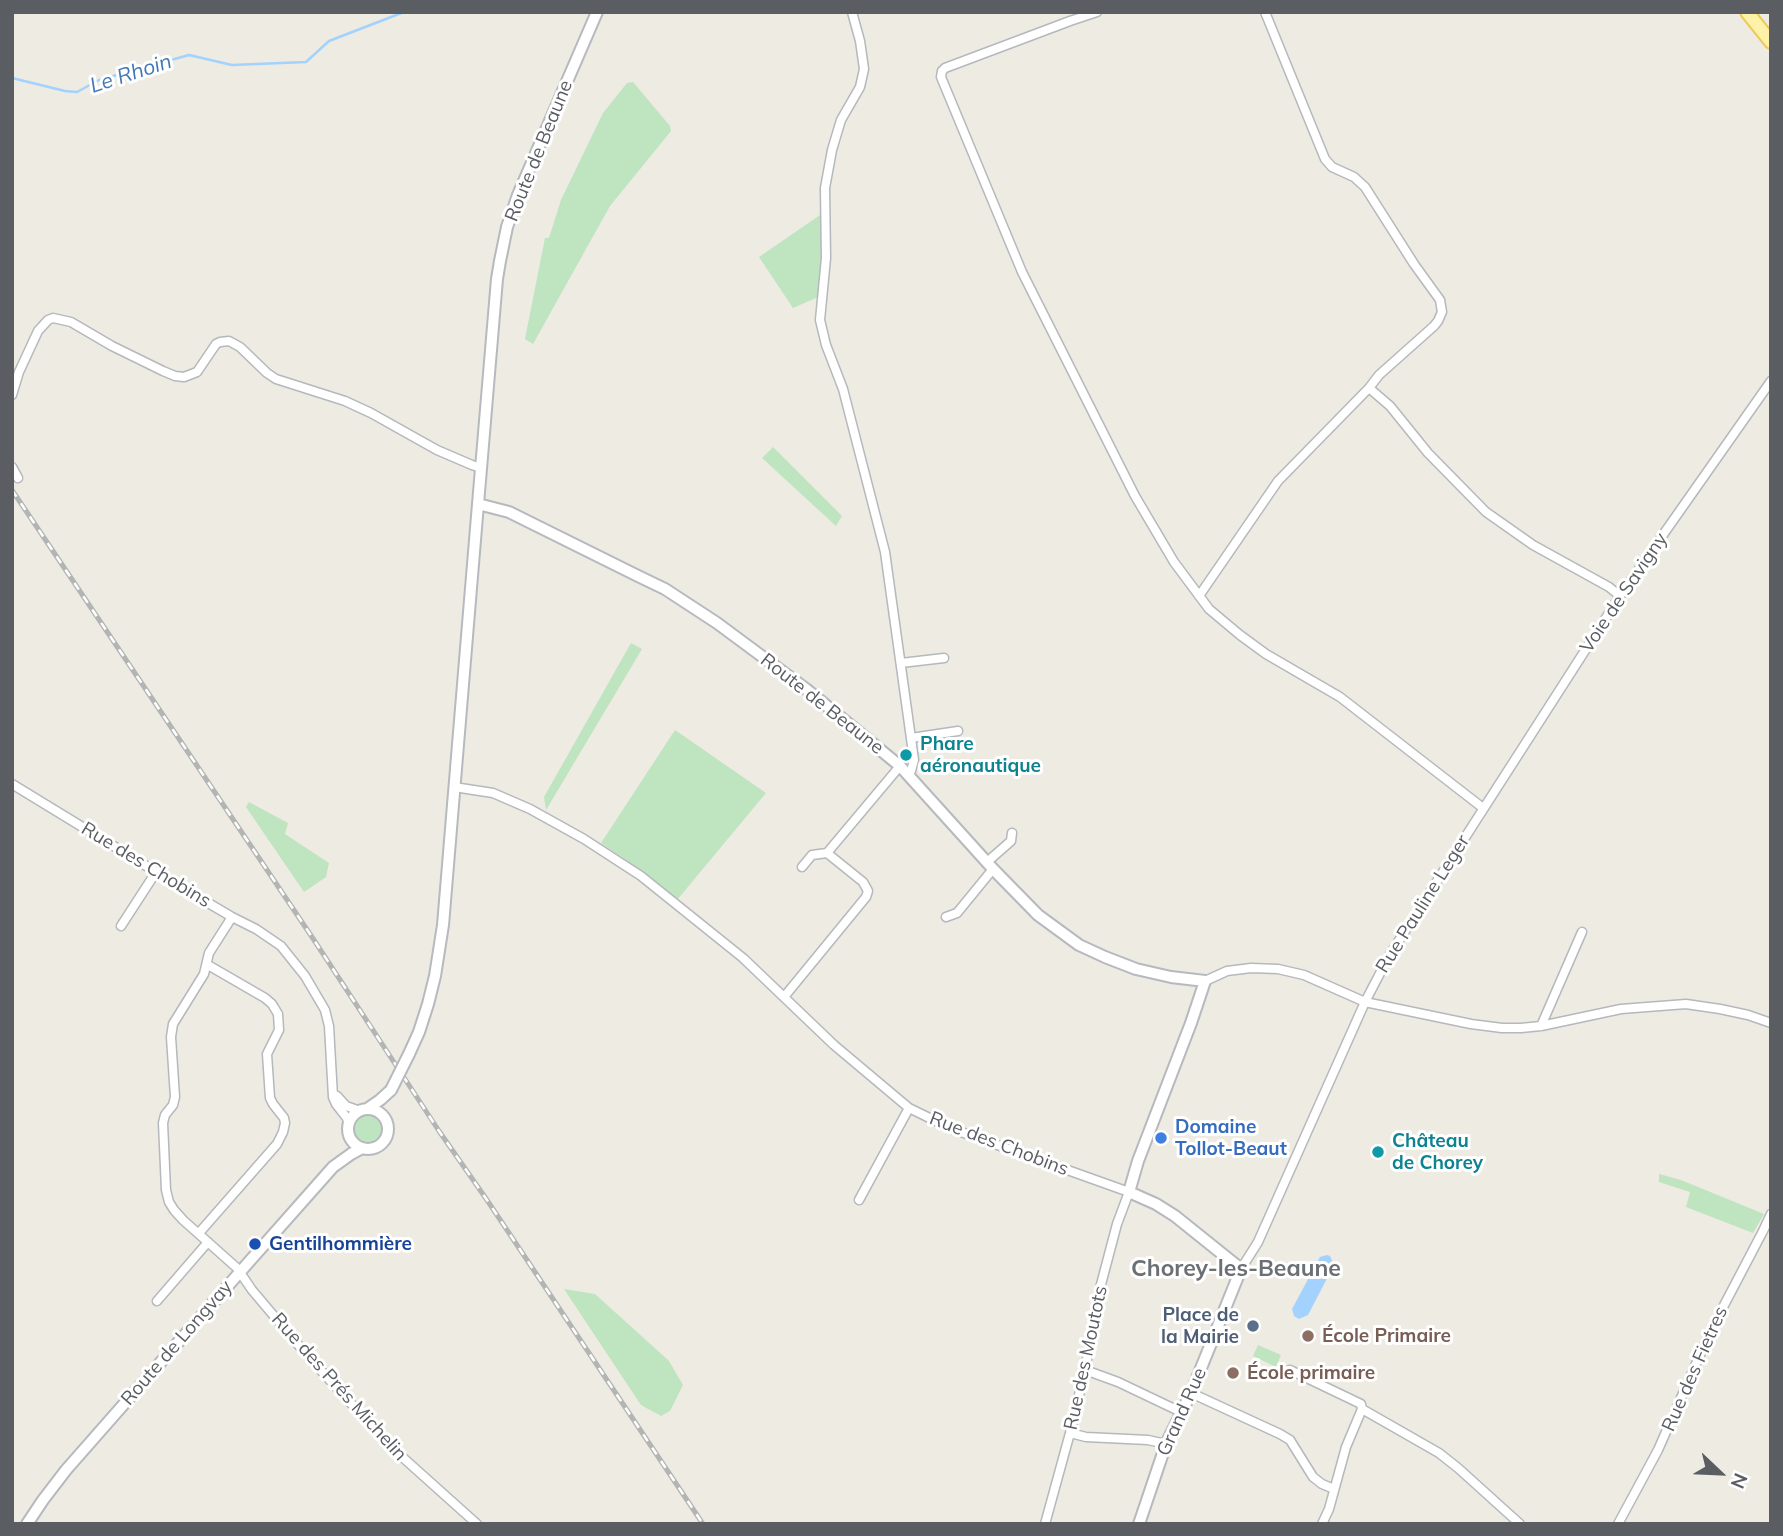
<!DOCTYPE html>
<meta charset="utf-8">
<style>
body{margin:0}
#map{position:relative;width:1783px;height:1536px;overflow:hidden;background:#edebe2;font-family:Mulish,sans-serif}
canvas{display:block}
.frame{position:absolute;inset:0;border:14px solid #5a5e63;pointer-events:none}
.north{position:absolute;left:1685px;top:1438px;width:70px;height:70px;-webkit-text-stroke:5px #fff;paint-order:stroke;rotate:113deg;font-size:19px;font-weight:700;line-height:28px;text-align:center;color:#5a5e63}
.north::after{content:'';display:block;margin:auto;width:24px;height:32px;background:#5a5e63;clip-path:polygon(50% 0,100% 100%,50% 72%,0 100%)}
</style>
<div id="map">
<canvas width="1783" height="1536"></canvas>
<div class="frame"></div>
<div class="north">N</div>
</div>
<script>
const context = document.querySelector('canvas').getContext('2d');
context.lineJoin = 'round';
function fill(path, color) { context.fillStyle = color; context.fill(path, 'evenodd'); }
const toPath = rows => new Path2D(rows.map(r => 'M' + r).join(''));
function trace(path, color, width, dash) { context.strokeStyle = color; context.lineWidth = width; context.lineCap = dash ? 'butt' : 'round'; context.setLineDash(dash || []); context.stroke(path); }
function drawText(font, color, halo, rows, align = 'center') {
  context.font = font + ' Mulish,sans-serif'; context.lineWidth = 6; context.setLineDash([]); context.textBaseline = 'middle'; context.strokeStyle = halo; context.fillStyle = color; for (const [text, x, y, turn = 0] of rows) {
    context.save(); context.translate(x, y); context.rotate((+turn || 0) * Math.PI / 180); context.textAlign = isNaN(turn) ? turn : align; if (halo) context.strokeText(text, 0, 0); context.fillText(text, 0, 0); context.restore();
  }
}
fill(toPath([
 [633,82,670,126,671,131,610,206,533,344,525,339,545,238,549,238,561,200,603,113,627,83],
 [823,213,823,277,818,297,793,308,759,257],
 [773,447,842,516,836,526,762,458],
 [631,643,642,649,546,810,544,797],
 [675,730,766,793,677,900,629,862,601,843],
 [249,802,288,823,285,834,329,863,326,877,304,892,246,807],
 '354 1130a15 15 0 1 1 30 0a15 15 0 1 1-30 0Z',
 [1659,1174,1681,1180,1764,1214,1753,1233,1686,1207,1690,1192,1659,1182],
 [564,1289,595,1294,669,1361,683,1385,670,1411,661,1416,641,1405],
 [1258,1345,1281,1355,1276,1367,1253,1356]
]), '#bfe4c0');
fill(toPath([
 [1327,1255,1330,1256,1334,1265,1308,1315,1299,1319,1294,1316,1292,1309,1320,1257]
]), '#a2d2fd');
trace(toPath([
 [12,78,65,91,77,92,99,80,189,55,232,65,306,62,329,41,404,12]
]), '#a2d2fd', 2.5);
const street = toPath([
 [852,12,860,41,864,69,860,87,841,120,832,150,825,188,826,258,820,320,826,345,843,389,885,552,914,760,911,771,908,774],
 [1097,12,1070,21,945,68,942,71,941,77,1022,272,1135,496,1174,562,1209,609,1240,635,1266,654,1340,697,1483,808],
 [1369,388,1390,406,1428,453,1486,512,1533,545,1609,587,1620,596],
 [12,395,19,372,38,331,48,320,53,318,71,322,112,346,163,371,175,376,184,377,197,372,216,344,220,342,229,341,240,347,267,373,276,379,345,401,371,413,437,450,472,465,481,468],
 [12,467,18,478],
 [1199,596,1278,481,1369,388,1379,375,1434,326,1438,321,1442,312,1440,300,1414,264,1365,187,1354,177,1332,167,1325,159,1265,12],
 [901,663,944,658],
 [911,738,958,731],
 [12,784,156,872,232,917,256,929,281,946,305,976,325,1010,329,1026,333,1097,336,1104,347,1118,349,1126],
 [454,787,493,793,530,809,584,839,641,876,743,958,834,1045,909,1108,950,1128,1129,1192,1117,1224,1099,1292,1085,1370,1070,1433,1045,1524],
 [987,862,1011,841,1012,833],
 [802,867,812,855,827,853],
 [232,917,209,953,204,974,173,1024,171,1037,175,1097,173,1105,165,1115,163,1123,166,1190,169,1202,174,1210,183,1220,237,1268,252,1290,306,1354,390,1446,477,1524],
 [946,917,957,913,993,869],
 [121,926,156,872],
 [1205,981,1227,971,1251,968,1278,969,1304,975,1365,1002,1471,1024,1502,1028,1521,1028,1541,1026,1621,1009,1686,1004,1720,1009,1748,1015,1771,1023],
 [784,997,866,897,868,891,863,882,827,853,900,766],
 [1541,1026,1582,932],
 [337,1096,346,1106,360,1111],
 [859,1200,909,1108],
 [199,1233,277,1144,283,1132,285,1123,284,1118,273,1104,270,1098,267,1054,279,1030,278,1014,272,1004,265,998,208,965],
 [1241,1269,1258,1242,1365,1002,1389,956,1620,596,1771,381],
 [157,1301,208,1242],
 [1085,1370,1118,1382,1181,1412],
 [1290,1370,1361,1404,1362,1409,1439,1453,1458,1468,1520,1524],
 [1191,1393,1280,1434,1290,1440,1313,1477,1322,1484,1334,1489],
 [1070,1433,1086,1437,1148,1440,1166,1444],
 [1322,1524,1329,1509,1346,1447,1362,1409],
 [1618,1524,1658,1450,1710,1332,1763,1231,1771,1214]
]);
const secondary = toPath([
 [478,504,509,512,638,576,665,589,717,623,806,689,900,766,993,869,1038,915,1079,945,1105,957,1136,969,1171,977,1205,981,1191,1023,1138,1161,1129,1192,1156,1204,1175,1216,1241,1269,1191,1393,1166,1444,1139,1524],
 [409,1054,419,1032,428,1004,435,976,443,925,478,504,497,279,500,261,507,227,518,195,597,12],
 [367,1109,380,1100,391,1090],
 '348 1129a20 20 0 1 1 40 0a20 20 0 1 1-40 0Z',
 [27,1524,43,1500,66,1470,240,1272,333,1167,351,1154,362,1148]
]);
const primary = toPath([
 [1747,12,1771,42]
]);
trace(street, '#b5b8bc', 11);
trace(secondary, '#b6b9be', 14);
trace(primary, '#eec95a', 16);
trace(street, '#fff', 8);
trace(secondary, '#fff', 10);
trace(primary, '#fdf2a7', 12);
const rail = toPath([
 [12,490,312,937,439,1131,487,1200,703,1524]
]);
trace(rail, '#b3b4b4', 5);
trace(rail, '#fff', 2.5, [8]);
const secondaryBridge = toPath([
 [391,1090,409,1054]
]);
trace(secondaryBridge, '#b6b9be', 14, []);
trace(secondaryBridge, '#fff', 10);
for (const [x, y, r, color] of [
 [906,755,7,"#0f9aa8"],
 [1161,1138,7,"#3f7fe0"],
 [1378,1152,7,"#0f9aa8"],
 [255,1244,7,"#1a4fb4"],
 [1253,1326,7,"#5c6f8a"],
 [1308,1336,7,"#8d6e63"],
 [1233,1373,7,"#8d6e63"]
]) { const dot = new Path2D(); dot.arc(x, y, r, 0, 2 * Math.PI); context.fillStyle = color; context.fill(dot); trace(dot, '#fff', 2.5); }
drawText('19px', '#5a5e63', '#fff', [
 ["Route de Beaune",539,151,-68],
 ["Voie de Savigny",1624,593,-56],
 ["Route de Beaune",822,704,38],
 ["Rue des Chobins",146,865,31],
 ["Rue Pauline Leger",1423,904,-58],
 ["Rue des Chobins",999,1144,21],
 ["Route de Longvay",177,1343,-49],
 ["Rue des Moutots",1086,1358,-78],
 ["Rue des Fietres",1695,1369,-66],
 ["Rue des Prés Michelin",339,1387,48],
 ["Grand Rue",1182,1412,-66]
]);
drawText('bold 19px', '#0d838f', '#fff', [
 ["Phare",920,744],
 ["aéronautique",920,766],
 ["Château",1392,1141],
 ["de Chorey",1392,1163]
], 'left');
drawText('bold 19px', '#366cbe', '#fff', [
 ["Domaine",1175,1127],
 ["Tollot-Beaut",1175,1149]
], 'left');
drawText('bold 19px', '#164399', '#fff', [
 ["Gentilhommière",269,1244]
], 'left');
drawText('bold 19px', '#4e5e75', '#fff', [
 ["Place de",1239,1315],
 ["la Mairie",1239,1337]
], 'right');
drawText('bold 19px', '#785e54', '#fff', [
 ["École Primaire",1322,1336],
 ["École primaire",1247,1373]
], 'left');
drawText('italic 21px', '#4278b7', '#fff', [
 ["Le Rhoin",131,74,-18]
]);
drawText('bold 23px', '#6b7075', '#fff', [
 ["Chorey-les-Beaune",1236,1269]
]);
</script>
